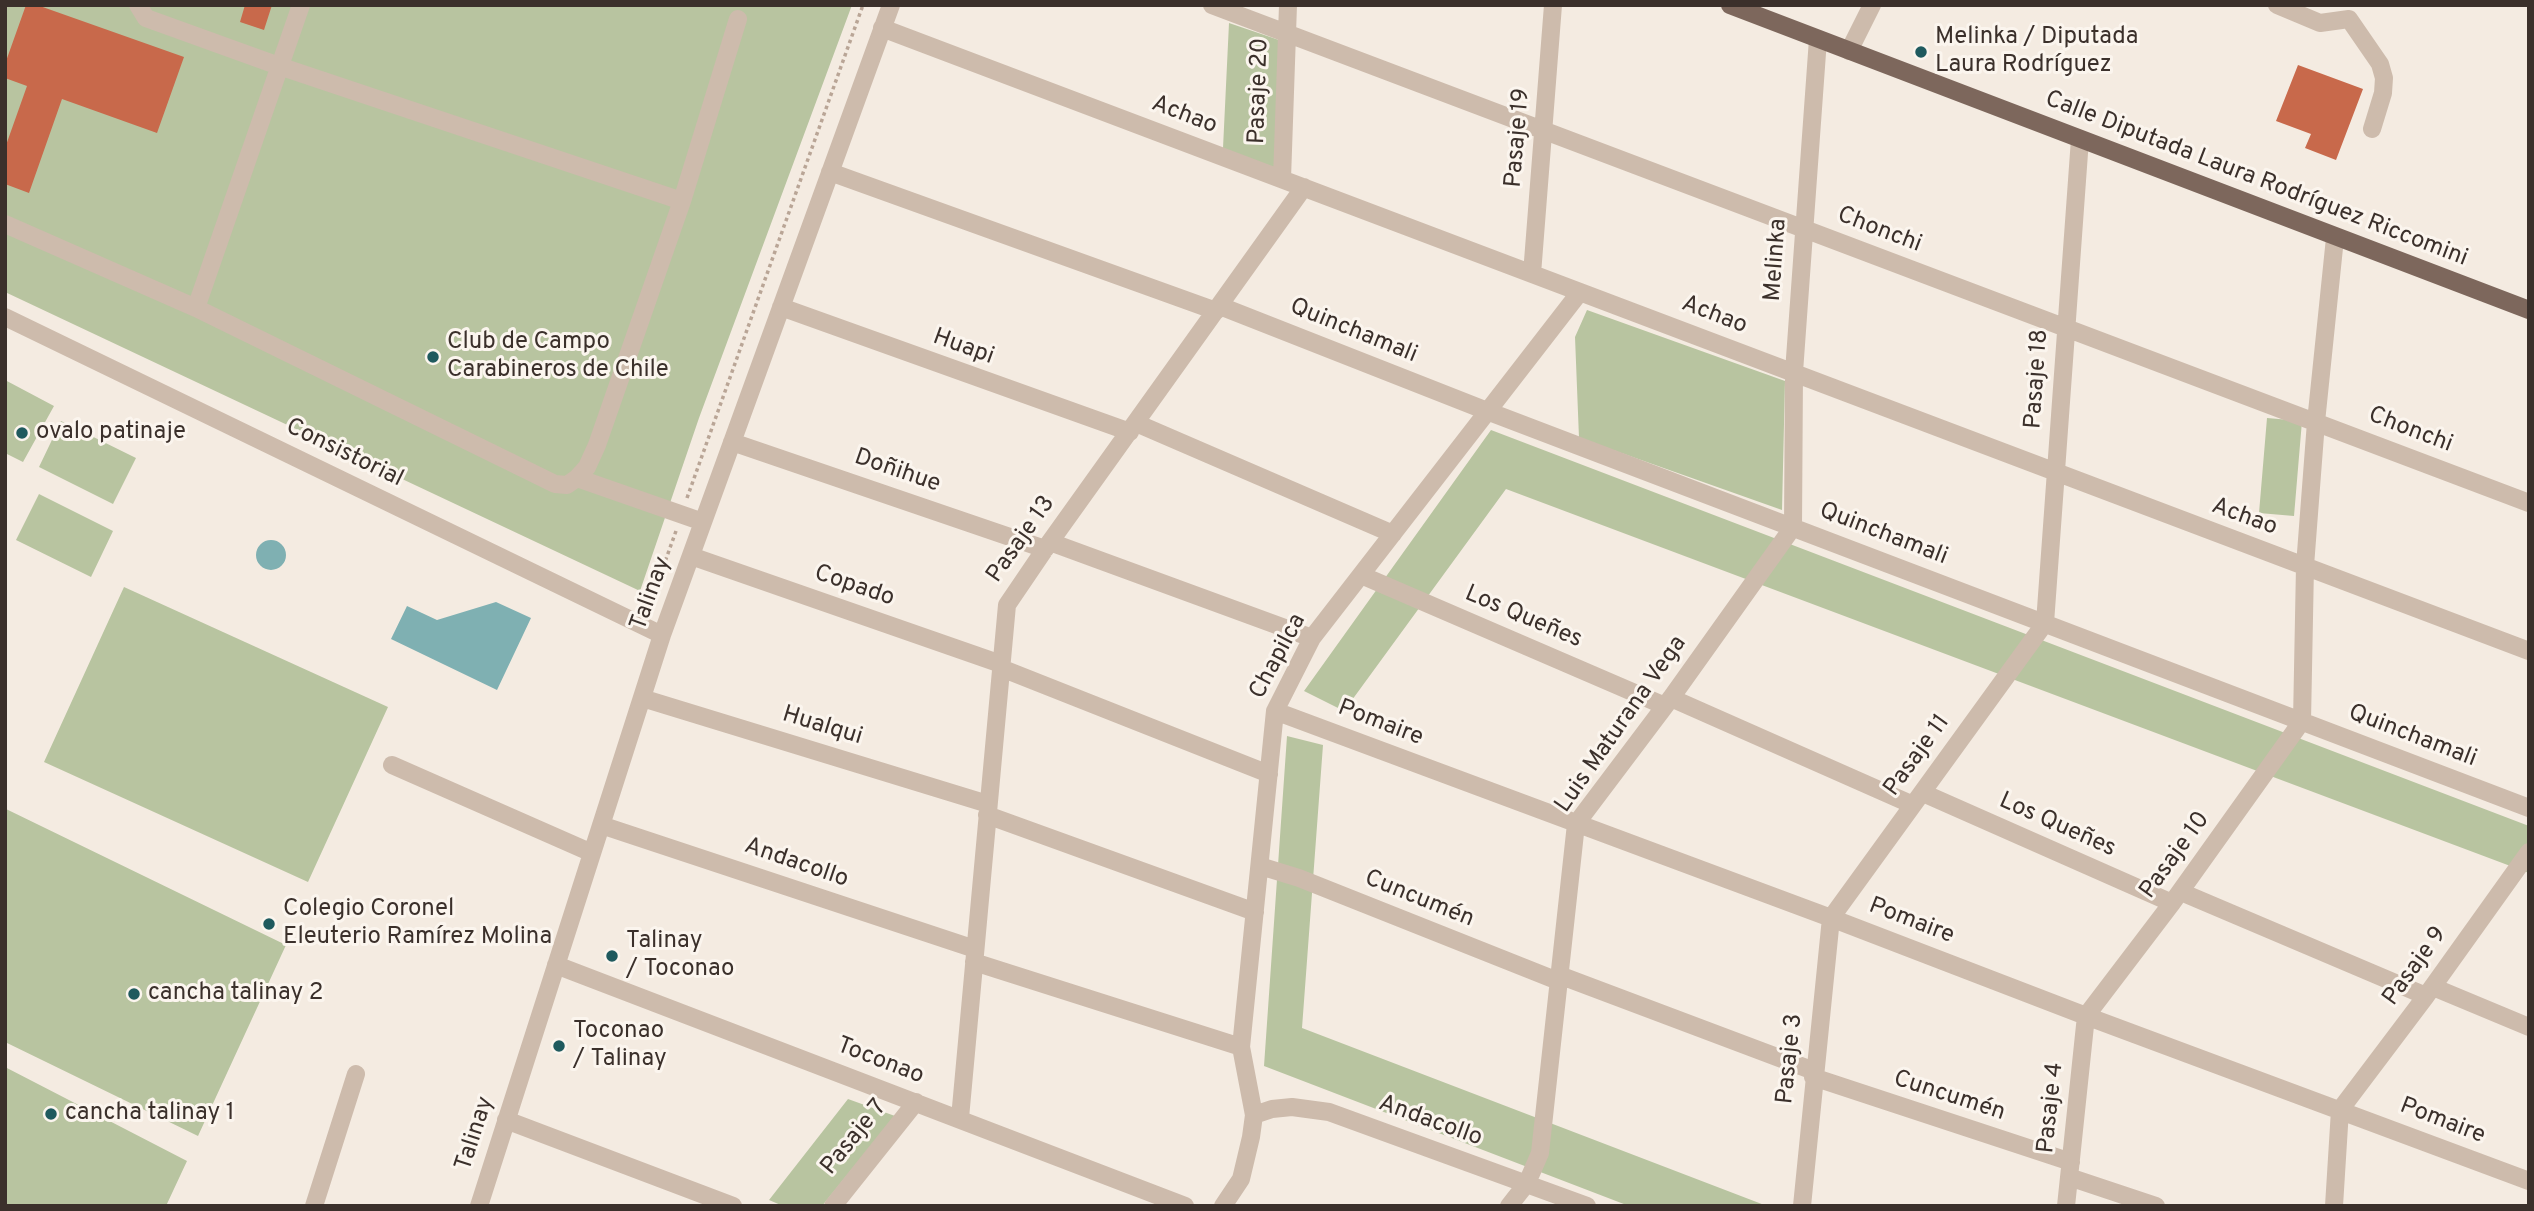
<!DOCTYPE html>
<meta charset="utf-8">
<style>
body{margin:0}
#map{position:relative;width:2534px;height:1211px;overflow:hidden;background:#f4ebe1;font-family:Overpass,sans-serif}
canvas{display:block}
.frame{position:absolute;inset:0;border:7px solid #3b302b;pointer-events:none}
</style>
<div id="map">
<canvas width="2534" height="1211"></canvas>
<div class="frame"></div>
</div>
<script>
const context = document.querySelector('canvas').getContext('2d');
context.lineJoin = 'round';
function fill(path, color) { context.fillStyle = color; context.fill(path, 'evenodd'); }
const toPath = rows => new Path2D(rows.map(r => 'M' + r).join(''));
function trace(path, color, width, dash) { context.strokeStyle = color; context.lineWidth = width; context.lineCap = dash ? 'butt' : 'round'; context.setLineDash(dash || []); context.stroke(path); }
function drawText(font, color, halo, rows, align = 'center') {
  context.font = font + ' Overpass,sans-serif'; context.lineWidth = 6; context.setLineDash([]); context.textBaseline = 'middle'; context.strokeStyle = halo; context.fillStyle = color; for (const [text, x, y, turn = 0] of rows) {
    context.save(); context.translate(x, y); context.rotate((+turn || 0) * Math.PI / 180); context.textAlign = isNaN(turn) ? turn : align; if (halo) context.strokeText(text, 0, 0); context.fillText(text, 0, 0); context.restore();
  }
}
fill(toPath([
 [5,5,852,5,699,418,640,591,5,292],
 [1229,23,1279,40,1276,169,1223,148],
 [1587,310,1785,381,1782,510,1579,438,1575,337],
 [5,380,54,406,23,462,5,453],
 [2267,418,2302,421,2294,516,2259,513],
 [61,421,136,458,113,504,39,467],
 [1491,430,2529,826,2529,873,1506,489,1344,711,1304,691],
 [39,494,113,531,91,577,16,540],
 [124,587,388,707,308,882,44,762],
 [1287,736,1323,745,1302,1028,1767,1206,1629,1206,1264,1066],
 [6,809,286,945,198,1136,5,1042],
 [5,1067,187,1161,166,1206,5,1206],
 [848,1099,895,1116,822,1206,783,1206,769,1200]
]), '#b8c4a0');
fill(toPath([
 '256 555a15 15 0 1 1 30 0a15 15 0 1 1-30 0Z',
 [496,602,531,618,497,690,391,639,407,606,437,620]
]), '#7fb0b2');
fill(toPath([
 [26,5,37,5,184,57,157,133,62,99,29,193,5,184,5,148,27,86,5,78,5,64],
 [245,5,272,5,264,30,240,22],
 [2298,65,2363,89,2336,160,2305,148,2311,134,2276,121]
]), '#c8694b');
trace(toPath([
 [687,498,863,5],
 [656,587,676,531]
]), '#b9a596', 3.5, [3.5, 3.5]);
trace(toPath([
 [138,5,146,18,279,66,682,201],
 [1212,5,2529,503],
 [2277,5,2320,23,2349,19],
 [2349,19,2380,64,2384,78,2383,93,2372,129],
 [882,28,2529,651],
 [1849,51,1872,5],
 [830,172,1216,311],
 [1282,179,1288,5],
 [5,224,196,308,555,484,567,485,577,478,587,467,597,445,682,201,738,19],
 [1532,274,1553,5],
 [1220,306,1487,411,2529,808],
 [781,307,1130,432],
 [196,308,301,5],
 [5,317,662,635],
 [1136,423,1393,534],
 [732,442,1045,549],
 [577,478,703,522],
 [1050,542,1312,638],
 [691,556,1001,664],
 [1361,575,1665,706],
 [1001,668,1269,774],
 [642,698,988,804],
 [1671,698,1913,805],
 [1275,711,1831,918,2086,1016,2529,1181],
 [392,765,592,853],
 [1923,793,2172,903],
 [987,815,1255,912],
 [601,825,975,949],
 [1260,866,1299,878,1558,981],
 [2181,892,2426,996],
 [974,962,1241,1047],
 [556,965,1185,1206],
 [1559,975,1814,1071],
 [2433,987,2529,1027],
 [1813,1077,2071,1162],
 [1254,1115,1272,1109,1292,1107,1329,1112,1587,1206],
 [960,1118,1007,605,1045,549,1304,187],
 [506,1120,733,1206],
 [2069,1177,2156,1206],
 [314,1206,356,1074],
 [479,1206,662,635,891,5],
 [833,1206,916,1102],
 [1223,1206,1241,1179,1251,1137,1254,1115,1241,1047,1275,711,1312,638,1580,292],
 [1509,1206,1527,1183,1540,1153,1576,824,1671,698,1793,527,1794,372,1818,39],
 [1802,1206,1831,918,2045,623,2080,139],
 [2066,1206,2086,1016,2172,903,2302,721,2305,566,2316,422,2335,238],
 [2334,1206,2340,1110,2426,996,2529,852]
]), '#cdbbac', 18);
trace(toPath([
 [1730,5,2529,310]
]), '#7d675c', 18);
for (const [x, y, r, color] of [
 [1921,52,7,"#1f5a5e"],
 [433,357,7,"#1f5a5e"],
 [22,433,7,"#1f5a5e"],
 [269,924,7,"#1f5a5e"],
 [612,956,7,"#1f5a5e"],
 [134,994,7,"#1f5a5e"],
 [559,1046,7,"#1f5a5e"],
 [51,1114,7,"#1f5a5e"]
]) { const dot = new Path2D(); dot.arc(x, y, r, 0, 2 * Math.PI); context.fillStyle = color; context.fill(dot); trace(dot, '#fbf5ee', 2.5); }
drawText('24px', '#3b302b', '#fbf5ee', [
 ["Melinka / Diputada",1935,38],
 ["Laura Rodríguez",1935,66],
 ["Club de Campo",447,343],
 ["Carabineros de Chile",447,371],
 ["ovalo patinaje",36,433],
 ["Colegio Coronel",283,910],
 ["Eleuterio Ramírez Molina",283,938],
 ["Talinay",626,942],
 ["/ Toconao",626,970],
 ["cancha talinay 2",148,994],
 ["Toconao",573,1032],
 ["/ Talinay",573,1060],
 ["cancha talinay 1",65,1114]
], 'left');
drawText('24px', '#3b302b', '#fbf5ee', [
 ["Pasaje 20",1260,91,-88],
 ["Achao",1184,116,21],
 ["Pasaje 19",1519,138,-85],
 ["Calle Diputada Laura Rodríguez Riccomini",2256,180,21],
 ["Chonchi",1879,231,21],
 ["Melinka",1777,260,-86],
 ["Achao",1714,316,21],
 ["Quinchamali",1353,332,22],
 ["Huapi",963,348,20],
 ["Pasaje 18",2038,379,-86],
 ["Chonchi",2410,431,21],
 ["Consistorial",344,454,26],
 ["Doñihue",897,472,19],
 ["Achao",2244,518,20],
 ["Quinchamali",1883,535,21],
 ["Pasaje 13",1022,540,-55],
 ["Copado",854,587,19],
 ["Talinay",652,594,-70],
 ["Los Queñes",1523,618,23],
 ["Chapilca",1279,657,-62],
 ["Pomaire",1380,724,21],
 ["Luis Maturana Vega",1622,725,-55],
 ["Hualqui",822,727,17],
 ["Quinchamali",2412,737,21],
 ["Pasaje 11",1918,756,-54],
 ["Los Queñes",2057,826,24],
 ["Pasaje 10",2176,856,-54],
 ["Andacollo",796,864,19],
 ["Cuncumén",1419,900,22],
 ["Pomaire",1911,922,21],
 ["Pasaje 9",2416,967,-54],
 ["Pasaje 3",1791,1059,-84],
 ["Toconao",880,1062,21],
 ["Cuncumén",1949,1097,18],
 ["Pasaje 4",2052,1108,-84],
 ["Andacollo",1430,1122,20],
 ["Pomaire",2442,1122,21],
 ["Talinay",476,1134,-72],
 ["Pasaje 7",855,1138,-51]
]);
</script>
